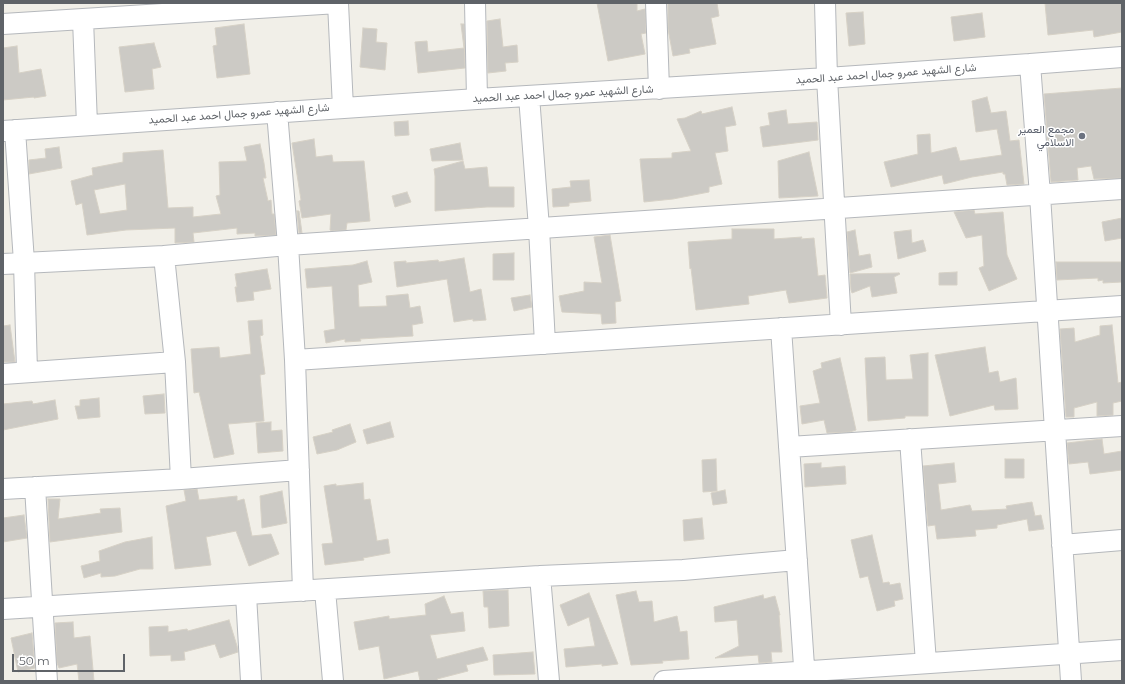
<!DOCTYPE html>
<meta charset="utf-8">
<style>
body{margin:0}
#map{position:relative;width:1125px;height:684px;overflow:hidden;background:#f1efe8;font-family:Montserrat,sans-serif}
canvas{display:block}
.frame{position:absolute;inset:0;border:4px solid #5f6368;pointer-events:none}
.scale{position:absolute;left:12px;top:654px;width:113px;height:18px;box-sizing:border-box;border:2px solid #5f6368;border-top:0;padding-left:5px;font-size:12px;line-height:14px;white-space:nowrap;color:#5f6368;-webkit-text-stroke:3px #fff;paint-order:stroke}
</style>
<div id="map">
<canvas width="1125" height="684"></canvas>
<div class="frame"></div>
<div class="scale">50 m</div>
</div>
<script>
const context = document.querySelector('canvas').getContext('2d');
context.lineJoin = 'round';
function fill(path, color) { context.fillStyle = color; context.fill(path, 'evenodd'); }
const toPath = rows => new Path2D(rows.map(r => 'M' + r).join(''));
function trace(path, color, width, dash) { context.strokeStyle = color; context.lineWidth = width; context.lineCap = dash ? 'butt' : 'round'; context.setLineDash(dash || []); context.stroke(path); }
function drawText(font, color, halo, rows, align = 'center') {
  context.font = font + ' Montserrat,Vazirmatn,sans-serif'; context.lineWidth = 3; context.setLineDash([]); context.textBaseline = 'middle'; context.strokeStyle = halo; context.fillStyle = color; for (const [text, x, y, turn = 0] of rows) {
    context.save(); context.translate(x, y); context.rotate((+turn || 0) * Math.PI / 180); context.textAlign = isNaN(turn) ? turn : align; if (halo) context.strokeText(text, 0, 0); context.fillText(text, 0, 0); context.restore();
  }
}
const building = toPath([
 [597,3,637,3,637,11,645,9,646,33,641,34,645,54,608,61,597,3],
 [668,3,717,3,719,16,711,18,716,44,689,49,690,53,673,56,668,29,668,3],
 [1045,3,1122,3,1122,32,1094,37,1093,30,1048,35,1045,3],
 [863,12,865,44,849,46,846,13,863,12],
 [982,13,985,37,954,41,951,17,982,13],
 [500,19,503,47,517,45,518,62,505,63,506,71,488,73,487,21,500,19],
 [244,24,250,74,217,78,213,46,217,45,215,28,244,24],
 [461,24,464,24,465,68,418,73,415,42,427,41,428,52,464,48,461,24],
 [363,28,377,29,376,42,387,43,385,70,360,67,363,28],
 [154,43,161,67,152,69,154,89,125,92,119,47,154,43],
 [17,46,19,73,41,69,46,96,34,98,34,97,3,100,3,48,17,46],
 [1122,88,1122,178,1094,179,1091,166,1077,168,1078,180,1051,182,1044,94,1122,88],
 [987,97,991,113,1006,111,1010,141,1019,140,1024,184,1007,185,1005,174,1003,174,1003,172,972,177,944,184,942,175,891,187,884,162,918,154,917,135,930,134,931,153,956,147,960,161,1002,155,997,129,976,132,972,101,987,97],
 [732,107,736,125,725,127,728,151,715,153,722,184,709,187,709,192,673,199,644,202,640,159,672,158,672,153,691,151,677,119,685,118,701,111,702,114,732,107],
 [786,110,788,124,817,122,818,140,763,147,760,127,770,125,768,113,786,110],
 [408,121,409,135,395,136,394,122,408,121],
 [314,139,316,157,332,155,333,162,364,161,370,221,347,223,346,230,332,231,330,230,331,214,302,218,299,201,301,200,292,143,314,139],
 [460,143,463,160,432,161,430,149,460,143],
 [260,144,264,163,266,178,263,178,268,201,271,200,272,214,274,214,276,235,255,236,255,233,237,234,237,228,193,233,194,242,175,243,175,228,126,230,87,235,82,203,76,205,71,181,93,175,92,168,123,162,123,153,163,150,168,208,193,207,193,217,221,214,216,196,220,195,219,162,247,161,244,147,260,144],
 [125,184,127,210,100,214,94,190,125,184],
 [59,147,62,168,29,174,29,160,46,158,45,149,59,147],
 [809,152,818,196,779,198,778,161,809,152],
 [463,161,465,169,487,167,489,187,514,187,514,207,487,207,435,211,435,176,434,169,463,161],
 [589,180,591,201,569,203,569,206,553,207,552,189,571,187,570,181,589,180],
 [407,192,411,202,395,207,392,196,407,192],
 [974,210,975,214,1003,212,1007,255,1017,279,989,291,979,268,984,266,982,235,966,238,954,212,974,210],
 [297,211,299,211,302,233,299,233,297,211],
 [1122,218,1122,238,1105,241,1102,222,1122,218],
 [732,229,774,229,774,239,802,237,801,239,814,238,818,276,825,275,827,298,789,303,786,290,748,296,749,304,696,310,691,268,690,269,688,242,732,239,732,229],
 [855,230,859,256,870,254,872,267,850,273,847,232,855,230],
 [911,230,912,243,923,240,926,251,898,259,894,232,911,230],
 [610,235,621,301,615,302,616,323,602,324,601,314,562,312,559,296,584,291,584,282,602,283,594,237,610,235],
 [514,253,514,280,493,280,493,254,514,253],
 [464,258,470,292,481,289,486,320,473,321,473,319,454,322,447,279,397,287,394,262,406,261,406,263,438,260,439,262,464,258],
 [367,261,372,282,358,285,359,307,387,306,386,296,408,294,410,308,420,306,423,323,412,325,413,336,360,339,361,341,345,342,345,339,326,343,324,331,335,329,332,286,307,288,305,269,353,265,367,261],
 [1056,262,1122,262,1122,282,1103,283,1103,280,1098,281,1098,278,1057,280,1056,262],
 [267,269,271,289,253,292,254,300,237,302,235,287,237,287,235,274,267,269],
 [957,272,957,285,939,285,939,273,957,272],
 [899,273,900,274,894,277,897,293,872,297,870,286,852,293,851,290,850,274,899,273],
 [530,295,532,307,514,311,511,298,530,295],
 [262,320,263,335,260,336,265,374,260,375,264,421,228,424,234,454,214,458,199,392,194,393,191,349,219,347,220,358,251,354,248,321,262,320],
 [10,325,15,362,3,362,3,326,10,325],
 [1112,325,1118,383,1122,382,1122,401,1113,403,1113,415,1097,416,1097,402,1074,408,1074,417,1066,417,1060,329,1074,328,1075,342,1100,335,1100,326,1112,325],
 [985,347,989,373,998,371,1000,382,1016,378,1018,409,995,410,994,405,950,416,935,355,985,347],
 [928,353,928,416,905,416,905,418,868,421,865,358,885,357,886,380,913,379,910,355,928,353],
 [840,358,856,430,850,432,827,433,824,420,802,424,800,406,820,403,813,371,822,368,821,363,840,358],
 [164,394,165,413,145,414,143,396,164,394],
 [99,398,100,417,78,419,75,406,80,406,80,400,99,398],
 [55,400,58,419,3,430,3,404,32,401,33,404,55,400],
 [271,422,271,431,282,430,283,451,258,453,256,423,271,422],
 [390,422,394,437,367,444,363,430,390,422],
 [350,424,356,442,337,450,317,454,313,437,333,432,332,430,350,424],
 [1102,439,1104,454,1122,451,1122,470,1090,474,1088,462,1069,464,1067,443,1102,439],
 [716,459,717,491,703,492,702,460,716,459],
 [1005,459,1024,459,1024,478,1005,478,1005,459],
 [821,463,821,468,845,466,846,484,805,487,804,464,821,463],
 [954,463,956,482,938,484,941,510,970,505,972,511,1007,509,1006,506,1032,502,1035,516,1041,515,1044,529,1029,531,1027,519,997,525,997,528,975,530,976,536,937,539,935,525,928,526,923,466,954,463],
 [363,483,364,500,370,499,377,541,388,539,390,553,363,558,364,560,325,565,322,544,333,543,324,486,336,484,336,486,363,483],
 [197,489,199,500,237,496,237,501,244,499,252,536,271,534,279,554,249,566,236,531,206,537,211,565,175,569,166,506,186,501,184,490,197,489],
 [725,490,727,503,713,505,711,493,725,490],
 [282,491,287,523,262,528,260,496,282,491],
 [48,499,60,499,58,519,101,513,100,509,120,508,122,532,50,542,48,499],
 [24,515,27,538,3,542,3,518,24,515],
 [702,518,704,539,684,541,683,520,702,518],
 [872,535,883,583,889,582,890,585,900,583,903,599,894,601,895,606,877,611,868,576,860,578,851,540,872,535],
 [152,537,153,569,140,569,115,576,101,577,101,573,84,578,81,566,100,561,99,551,125,542,152,537],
 [508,590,509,626,489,628,488,607,484,607,483,591,508,590],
 [636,591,639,602,652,601,654,622,677,616,680,632,687,631,689,659,662,661,663,663,631,665,616,595,636,591],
 [589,593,618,664,602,666,602,664,566,667,564,649,595,646,589,617,568,626,560,605,589,593],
 [763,595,764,599,775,596,780,615,779,615,782,652,771,652,772,662,759,663,758,655,715,658,739,646,737,620,715,622,714,607,763,595],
 [444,596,451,614,463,612,465,631,430,635,437,659,483,647,488,660,466,665,468,671,437,679,438,681,420,681,418,671,384,679,379,646,359,650,354,622,389,616,389,619,426,615,425,604,444,596],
 [229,620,237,646,238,652,220,658,215,644,184,652,185,660,171,661,171,655,150,656,149,627,168,626,168,632,187,629,188,631,229,620],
 [73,622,74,638,90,636,94,681,79,681,77,664,59,668,57,663,55,623,73,622],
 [32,633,35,668,18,672,11,638,32,633],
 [533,652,535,674,494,675,493,655,533,652]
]);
fill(building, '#cccac5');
trace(building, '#d6d1c6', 1);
const minor = toPath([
 [338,3,343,108],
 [475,3,477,99],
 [656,3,659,89],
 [825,3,827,78,841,325],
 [83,19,87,125],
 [3,24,338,3],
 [1030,64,1040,195,1071,681],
 [529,96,539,228,545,344],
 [277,112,288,245,295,360,303,591],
 [15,130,24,262,27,372],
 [3,131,477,99,827,78,1030,64,1122,57],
 [164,256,175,362,181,479],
 [3,264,164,256,288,245,1122,189],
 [781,328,805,681],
 [295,360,1122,306],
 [3,374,175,362],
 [910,439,926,663],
 [789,447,1122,426],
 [35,487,47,681],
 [3,489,181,479,299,470],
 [1062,545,1122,540],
 [540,576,549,681],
 [325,590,333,681],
 [246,595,251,681],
 [3,609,540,576,683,570,797,560],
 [664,681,1122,650]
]);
trace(minor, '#b5b8bc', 22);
trace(minor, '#fff', 20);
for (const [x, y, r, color] of [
 [1082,136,4,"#6b7280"]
]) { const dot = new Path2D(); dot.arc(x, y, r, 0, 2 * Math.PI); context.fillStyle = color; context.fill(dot); trace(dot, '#fff', 1.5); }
drawText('11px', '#5f6368', '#fff', [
 ["شارع الشهيد عمرو جمال احمد عبد الحميد",886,74,-4],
 ["شارع الشهيد عمرو جمال احمد عبد الحميد",563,94,-3],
 ["شارع الشهيد عمرو جمال احمد عبد الحميد",239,114,-4]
]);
drawText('11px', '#5b616d', '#fff', [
 ["مجمع العمير",1074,130],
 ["الاسلامي",1074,143]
], 'right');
</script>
